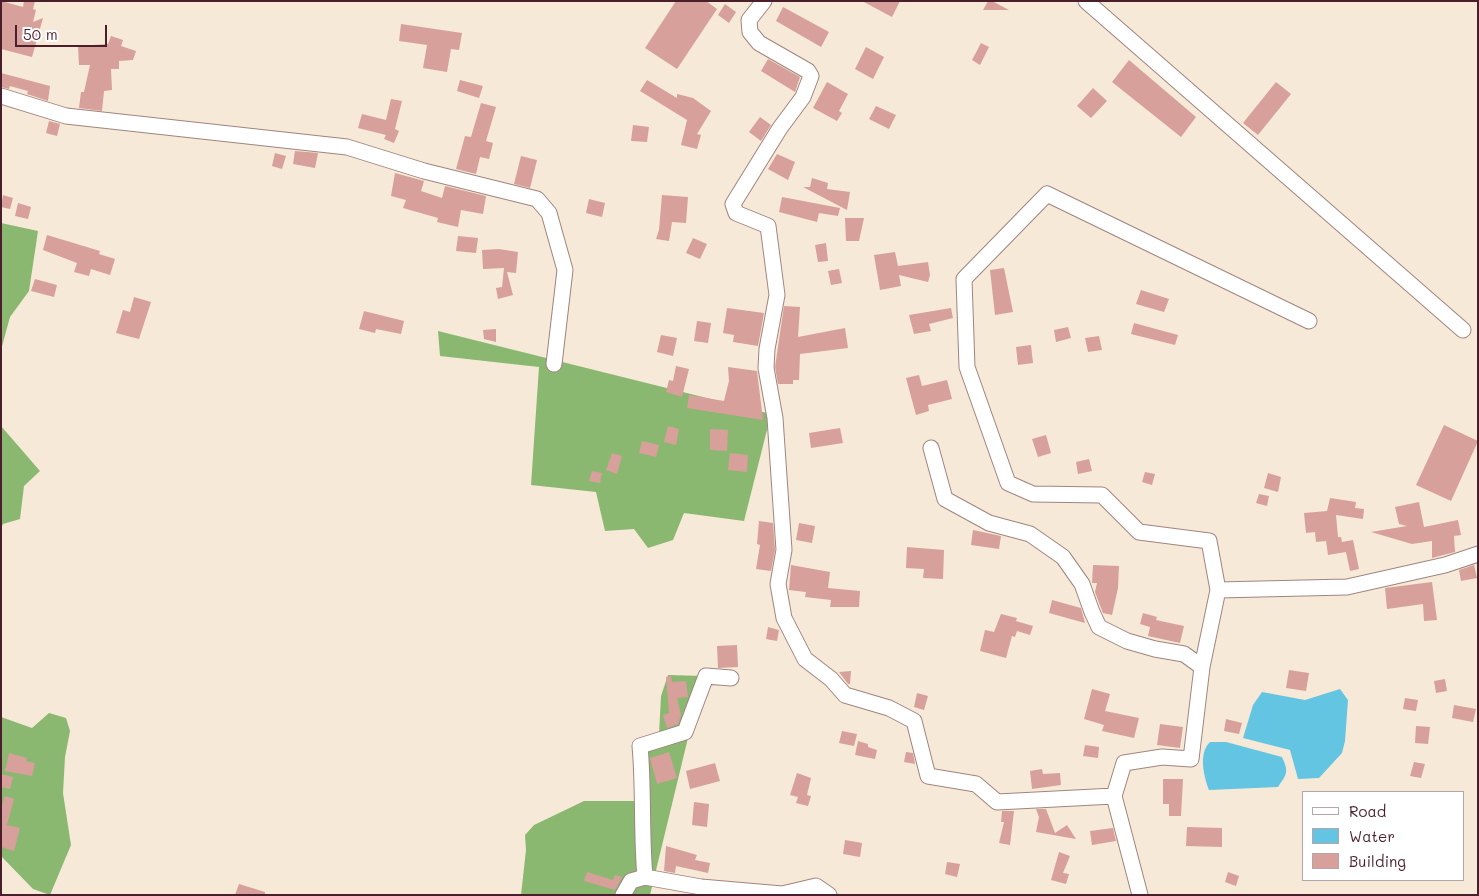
<!DOCTYPE html>
<style>
body{margin:0}
#map{position:relative;width:1479px;height:896px;overflow:hidden;background:#f7e9d7;font-family:Mali,sans-serif}
canvas{display:block}
.frame{position:absolute;inset:0;border:2px solid #4a1f2b;pointer-events:none}
.legend{position:absolute;left:1302px;top:791px;width:162px;height:90px;box-sizing:border-box;background:#fff;border:1px solid #b7a5aa;margin:0;padding:6px 9px;list-style:none;font-size:15px;color:#4a1f2b}
.legend li{display:flex;align-items:center;gap:10px;height:25px}
.legend b{width:25px;border:1px solid #b7a5aa}
.scale{position:absolute;left:15px;top:25px;width:92px;height:22px;box-sizing:border-box;border:2px solid #4a1f2b;border-top:0;padding-left:6px;font-size:15px;line-height:18px;white-space:nowrap;color:#4a1f2b;-webkit-text-stroke:4px #fff;paint-order:stroke}
</style>
<div id="map">
<canvas width="1479" height="896"></canvas>
<div class="frame"></div>
<ul class="legend">
<li><b style="height:6px;background:#fff"></b>Road</li>
<li><b style="height:14px;background:#63c5e1"></b>Water</li>
<li><b style="height:14px;background:#d7a09a"></b>Building</li>
</ul>
<div class="scale">50 m</div>
</div>
<script>
const c = document.querySelector('canvas').getContext('2d');
c.lineJoin = 'round';
function paint(path, color) {
  c.fillStyle = color;
  c.fill(path, 'evenodd');
}
function stroke(path, color, width, dash) {
  c.strokeStyle = color;
  c.lineWidth = width;
  c.lineCap = dash ? 'butt' : 'round';
  c.setLineDash(dash || []);
  c.stroke(path);
}
paint(new Path2D(`
 M1 223 38 231 29 291 10 317 1 350Z
 M438 331 771 414 744 521 684 513 673 540 648 548 634 529 605 531 596 492 531 485 539 367 440 356Z
 M1 426 40 471 24 486 20 519 3 524 1 528Z
 M668 675 703 676 650 895H521L526 850 525 835 534 825 584 801H635L633 742 659 734 661 696Z
 M49 713 66 718 70 731 65 757 63 793 71 845 50 895 33 889 1 856V717L32 728Z`), '#8ab871');
paint(new Path2D(`
 M1340 689 1348 700 1345 741 1342 753 1319 778 1298 779 1290 750 1243 738 1253 705 1262 692 1305 700Z
 M1210 742H1226L1282 757C1289 772 1287 774 1278 787L1209 790C1204 777 1198 753 1210 742Z`), '#63c5e1');
paint(new Path2D(`
 M1 1 23 7 24 1H35L33 9 36 10 33 22 43 18 32 57 1 49Z
 M676 1H706L717 9 677 69 645 48Z
 M862 1H900L892 17Z
 M988 1H992L1009 10H983Z
 M725 4 736 12 729 23 718 15Z
 M783 7 829 32 821 47 776 21Z
 M401 24 462 33 459 50 451 49 447 72 423 68 427 45 399 41Z
 M111 36 123 40 121 46 136 51 133 60 119 61V69H111L112 90 104 91 102 111 79 108 81 92H84L90 65H79L78 46 108 44Z
 M981 43 989 47 980 65 972 60Z
 M866 47 884 57 873 79 855 69Z
 M768 59 800 77 795 92 761 71Z
 M1129 60 1196 117 1181 137 1112 82Z
 M1 73 50 86 48 101 27 94 28 91 10 86 9 89 1 87Z
 M460 80 483 86 479 98 457 91Z
 M647 80 677 98V94L693 98 711 111 697 134 701 135 697 149 681 145 687 120 640 91Z
 M827 82 848 94 839 111 842 113 837 121 813 108Z
 M1276 82 1291 94 1258 135 1243 123Z
 M1093 88 1107 101 1091 118 1077 106Z
 M391 99 402 101 395 129 399 131 394 143 384 139 386 135 358 128 362 114 386 120Z
 M481 103 496 107 486 141 493 143 489 159 480 157 476 174 456 169 465 136 471 137Z
 M876 106 896 115 889 129 869 119Z
 M760 117 771 125 761 141 749 132Z
 M49 121 60 124 57 136 46 133Z
 M633 125 649 127 647 142 631 141Z
 M295 151 318 153 315 168 293 164Z
 M275 153 286 156 282 169 272 166Z
 M777 154 795 162 788 180 768 169Z
 M521 156 537 160 530 188 514 184Z
 M395 173 424 181 421 191 442 198 445 186 486 196 483 214 461 210 458 227 437 222 438 218 403 208 406 200 391 196Z
 M812 178 828 183 827 189 850 192 847 210 803 187H810Z
 M3 195 13 198 10 209 1 207Z
 M662 195 688 197 686 223 672 222 669 241 656 239 659 230Z
 M782 197 840 208 838 216 819 213 817 222 779 212Z
 M589 199 605 203 602 217 586 213Z
 M18 203 31 207 28 219 15 216Z
 M845 218H864L859 241H846Z
 M47 235 100 251 99 254 115 259 110 275 91 269 89 276 74 272 77 263 43 250Z
 M458 236 478 238 476 253 456 251Z
 M693 238 707 244 700 259 686 253Z
 M826 243 828 261 818 262 815 245Z
 M499 249 518 252 516 273 507 272 513 295 498 299 496 288 502 287 504 268 483 269 482 250Z
 M895 252 898 266 928 262 930 275 928 282 899 275 901 286 880 290 874 255Z
 M1004 268 1013 312 995 315 990 270Z
 M839 269 842 283 831 285 828 271Z
 M35 279 57 285 54 297 31 291Z
 M1141 290 1169 299 1164 312 1136 304Z
 M134 297 151 302 139 339 116 333 123 310 130 312Z
 M784 306 800 307 798 337 845 328 848 348 800 354 799 380H793V384H778L775 367Z
 M727 308 764 313 758 346 733 342 734 335 723 333Z
 M951 308 953 318 929 324 931 331 914 334 909 315Z
 M364 311 404 321 401 334 376 329 375 333 359 329Z
 M697 321 711 323 708 343 694 341Z
 M1134 323 1178 335 1175 345 1131 334Z
 M1068 327 1071 338 1056 342 1054 330Z
 M496 329V342L484 339 483 330Z
 M661 335 677 338 673 356 657 352Z
 M1099 336 1102 350 1088 352 1085 338Z
 M1031 345 1033 363 1018 365 1016 347Z
 M676 366 689 369 682 397 666 392 669 380 673 381Z
 M728 367 757 371 763 420 687 408 689 395 724 401 729 381Z
 M919 375 922 386 947 380 952 399 928 405 929 411 916 415 906 378Z
 M1444 425 1478 441 1451 501 1416 485Z
 M668 426 679 429 676 445 664 442Z
 M840 428 843 443 811 448 809 433Z
 M710 429 728 430 727 451 710 450Z
 M1046 435 1051 453 1038 457 1032 439Z
 M642 441 659 445 656 457 639 453Z
 M612 453 622 456 617 474 606 470Z
 M730 453 748 455 747 472 728 470Z
 M1089 459 1092 471 1078 474 1076 462Z
 M592 471 602 473 600 483 589 481Z
 M1145 472 1155 474 1152 485 1142 482Z
 M1268 473 1281 477 1278 492 1264 488Z
 M1259 494 1269 496 1267 506 1256 503Z
 M1330 498 1356 502 1355 508 1364 509 1363 519 1336 515 1338 537H1341L1342 542 1353 540 1359 569 1350 571 1346 552 1328 555 1326 541 1316 542 1315 532 1306 533 1304 513 1327 511Z
 M1419 502 1424 527 1458 520 1461 535 1454 536 1455 552 1432 558V541L1412 544 1371 532 1407 526 1399 524 1395 507Z
 M759 521 773 523 775 550 771 571 756 569 760 545 757 544Z
 M799 523 815 526 812 543 796 540Z
 M973 530 1001 536 999 549 971 545Z
 M907 547 944 550 943 579 923 578 924 569 906 568Z
 M791 565 830 572 828 588 860 591 859 607H830L831 600 805 597 806 592 789 590Z
 M1093 565 1119 566 1118 588 1112 615 1103 613 1101 608 1095 592 1097 583H1092Z
 M1474 565 1477 578 1461 581 1459 570Z
 M1432 582 1437 620 1424 621 1423 604 1387 609 1385 588Z
 M1052 600 1081 608 1085 623 1049 613Z
 M1143 613 1157 617 1156 620 1184 626 1180 643 1148 636 1150 627 1140 624Z
 M1001 614 1017 618 1016 621 1033 626 1030 635 1017 631 1015 637 1012 636 1006 658 980 651 985 630 994 632Z
 M768 627 779 630 777 641 766 639Z
 M737 645 738 667 718 668 717 646Z
 M1289 670 1309 673 1306 691 1286 688Z
 M851 671 850 684H848L839 672Z
 M671 676 672 682 686 681 688 697 677 698 681 715 678 724 667 728 663 715 669 713 666 677Z
 M1445 679 1447 691 1436 693 1434 681Z
 M1092 689 1110 694 1105 711 1139 718 1134 738 1102 731 1104 725 1084 719Z
 M917 693 928 696 924 710 914 707Z
 M1405 698 1418 700 1416 711 1403 709Z
 M1454 705 1476 709 1473 722 1452 718Z
 M1226 719 1242 723 1239 734 1224 731Z
 M1160 724 1183 727 1180 748 1157 745Z
 M1416 726 1430 727 1428 744 1415 743Z
 M842 731 857 734 854 746 839 743Z
 M858 741 868 744V747L877 750 875 759 855 755Z
 M1085 745 1099 747 1098 758 1083 756Z
 M669 752 677 778 657 784 650 758Z
 M906 752 913 753 915 764 904 762Z
 M9 753 27 758 26 761 35 763 32 776 5 771Z
 M1414 762 1425 764 1421 778 1410 776Z
 M715 763 720 781 690 789 686 771Z
 M1042 769 1043 774 1060 773 1061 785 1032 789 1030 771Z
 M797 773 811 778 807 795 811 796 808 806 796 803 798 797 790 795Z
 M1 774 13 777 10 789 1 787Z
 M1163 779H1183L1181 816H1169V804H1163Z
 M5 796 14 799 7 825 20 828 14 851 1 847V809Z
 M694 802 709 804 707 827 692 825Z
 M1036 809H1046L1055 833 1067 825 1076 839 1036 832 1039 817Z
 M1002 811H1014L1010 845 999 843 1004 822H1001Z
 M1187 827 1222 828V847L1186 846Z
 M1113 828 1116 841 1092 845 1090 831Z
 M845 840 862 843 860 857 843 854Z
 M666 846 697 855 695 860 710 863 708 873 676 866 675 873 664 871Z
 M1059 852 1070 856 1063 873 1069 874 1066 884 1051 880Z
 M947 862 960 864 957 877 945 874Z
 M587 872 613 880 615 875 622 877 615 890 584 881Z
 M1228 872 1239 876 1236 886 1225 882Z
 M239 884 265 892V895H235Z`), '#d7a09a');
const street = new Path2D(`
 M764 1 749 20 750 32 759 43 808 71 811 76 803 97 780 128 733 204 736 213 768 226 777 295 767 349 766 368 775 418 784 550 778 584 784 618 805 659 831 679 845 695 889 708 914 721 928 776 976 784 997 802 1114 796 1140 895
 M1086 1 1463 330
 M1 96 66 116 347 147 424 171 537 199 549 213 565 270 554 364
 M1309 321 1047 194 964 279 967 367 1008 483 1033 494 1102 495 1139 532 1209 541 1218 590 1347 587 1445 565 1478 554
 M931 448 945 499 989 523 1030 534 1063 557 1082 584 1092 612 1099 627 1127 641 1155 649 1184 654 1202 667
 M1114 796 1124 763 1162 757 1191 759 1202 667 1218 590
 M645 877 701 887 782 894 816 886 829 895
 M623 895 631 881 645 877C641 833 644 789 640 746L685 732 706 676 731 678`);
stroke(street, '#a08481', 17);
stroke(street, '#fff', 15);
</script>
